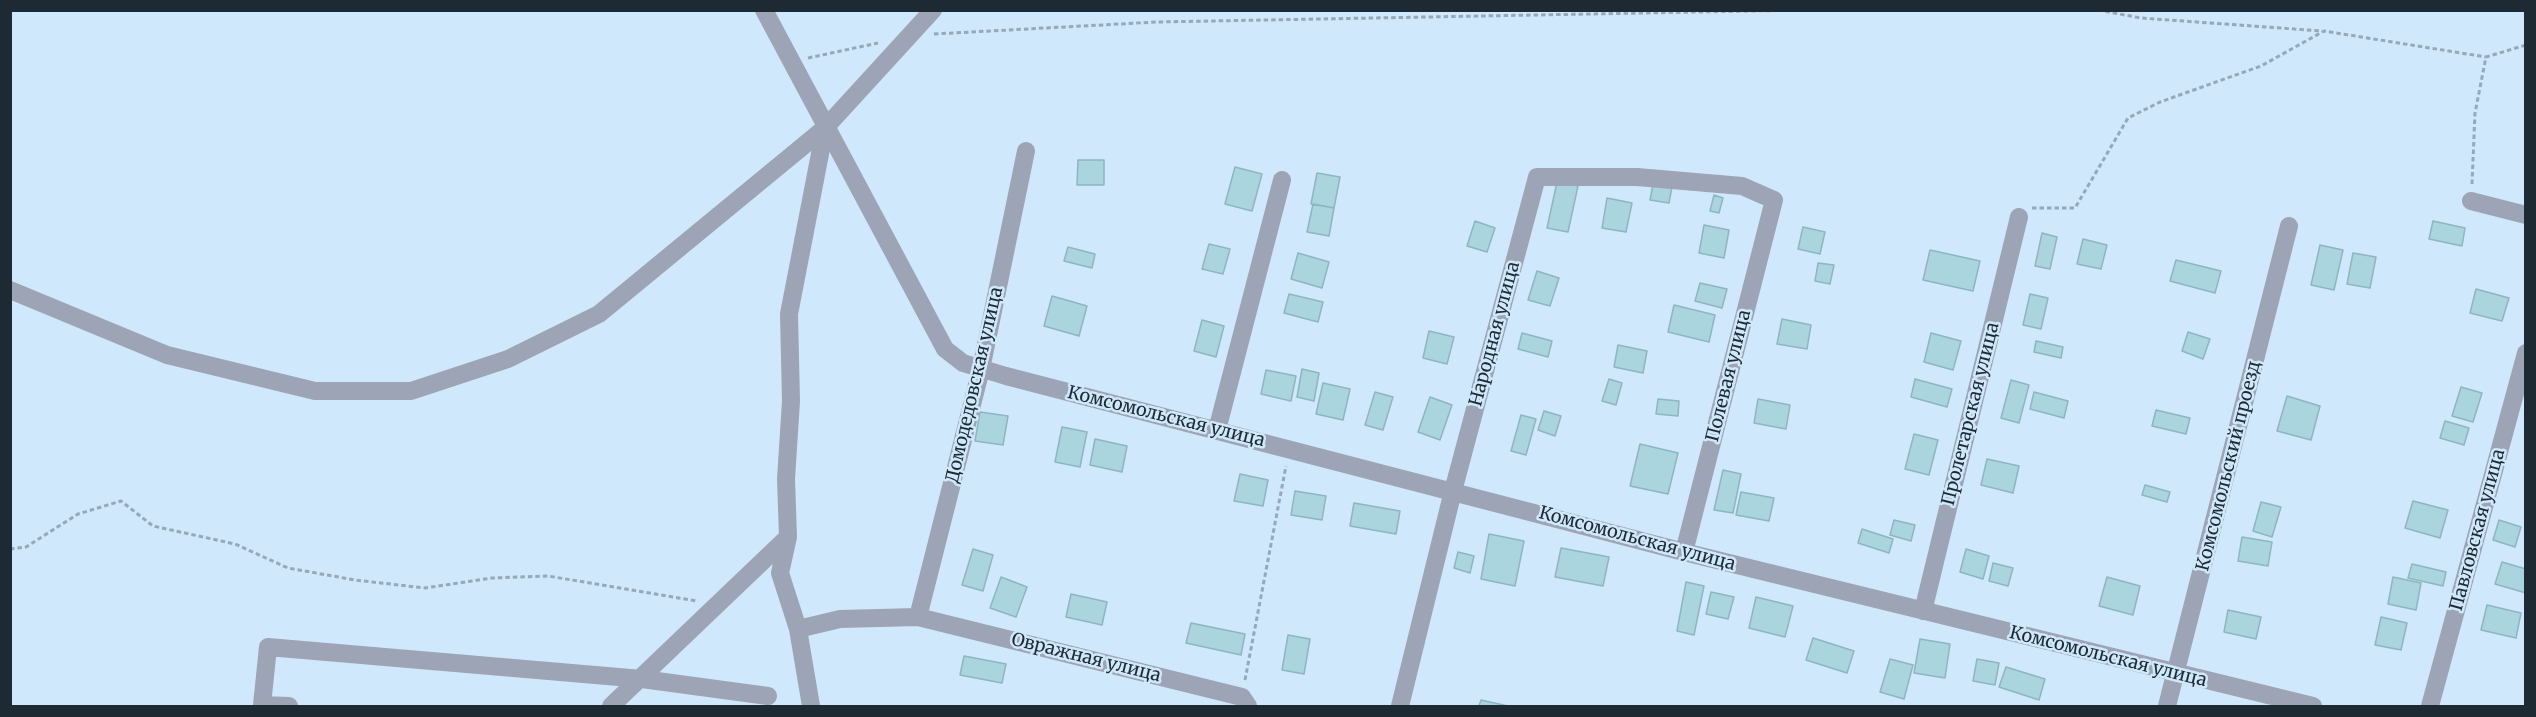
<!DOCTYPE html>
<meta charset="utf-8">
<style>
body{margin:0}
#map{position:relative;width:2536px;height:717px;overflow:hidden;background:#cfe8fb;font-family:Merriweather,serif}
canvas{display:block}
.frame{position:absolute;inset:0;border:12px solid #1e2a33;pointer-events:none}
</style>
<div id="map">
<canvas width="2536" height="717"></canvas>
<div class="frame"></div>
</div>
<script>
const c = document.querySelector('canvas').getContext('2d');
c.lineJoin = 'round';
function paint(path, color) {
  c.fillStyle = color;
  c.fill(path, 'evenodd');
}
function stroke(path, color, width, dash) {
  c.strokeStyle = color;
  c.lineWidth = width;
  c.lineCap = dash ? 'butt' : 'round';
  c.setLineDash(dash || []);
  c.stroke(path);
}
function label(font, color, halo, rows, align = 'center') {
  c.font = font + ' Merriweather,serif';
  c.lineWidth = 5;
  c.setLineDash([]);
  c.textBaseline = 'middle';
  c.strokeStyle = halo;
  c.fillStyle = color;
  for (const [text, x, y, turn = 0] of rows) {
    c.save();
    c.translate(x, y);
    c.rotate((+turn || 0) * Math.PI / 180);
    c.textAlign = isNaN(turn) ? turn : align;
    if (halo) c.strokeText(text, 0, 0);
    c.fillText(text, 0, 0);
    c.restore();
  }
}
const building = new Path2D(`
 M1078 160H1104V185H1077Z
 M1235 167 1262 174 1252 211 1225 204Z
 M1317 173 1340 177 1334 208 1311 204Z
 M1557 182 1578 186 1568 232 1547 228Z
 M1653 184 1672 187 1669 203 1650 200Z
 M1714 195 1723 198 1719 213 1710 211Z
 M1607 198 1632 203 1626 232 1602 228Z
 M1313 204 1334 208 1329 236 1307 232Z
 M1475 221 1495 228 1487 252 1467 246Z
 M2433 221 2465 228 2462 246 2429 239Z
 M1704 225 1729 230 1724 258 1699 253Z
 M1803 227 1825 232 1820 254 1798 249Z
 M2042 233 2057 237 2050 269 2035 266Z
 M2083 239 2107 245 2101 269 2077 264Z
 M1209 244 1230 249 1223 274 1202 269Z
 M2320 245 2343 250 2334 290 2311 285Z
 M1068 247 1095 254 1092 268 1064 261Z
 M1930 250 1980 261 1973 291 1923 280Z
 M1298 253 1329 262 1322 288 1291 279Z
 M2353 253 2376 257 2370 288 2347 284Z
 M2176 260 2221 271 2215 293 2170 281Z
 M1818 263 1834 265 1830 284 1815 281Z
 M1537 271 1559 278 1550 306 1528 300Z
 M1700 283 1727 289 1722 308 1695 301Z
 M2476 289 2509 298 2502 321 2470 313Z
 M1289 294 1323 302 1318 322 1284 313Z
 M2030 294 2048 298 2041 329 2023 325Z
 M1052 296 1087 306 1079 336 1044 326Z
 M1674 305 1715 315 1709 342 1668 332Z
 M1782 319 1811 325 1807 349 1777 344Z
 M1202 320 1224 326 1216 357 1194 351Z
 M1429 331 1454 337 1447 364 1423 358Z
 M2188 332 2210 339 2203 359 2182 351Z
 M1522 333 1552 341 1548 357 1518 349Z
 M1931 333 1961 341 1953 370 1924 362Z
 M2036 341 2063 347 2061 358 2034 352Z
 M1618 345 1647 351 1643 373 1614 367Z
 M1302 369 1319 373 1314 401 1297 397Z
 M1266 370 1296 376 1291 401 1261 394Z
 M1609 379 1622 383 1616 405 1602 401Z
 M1915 379 1952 389 1947 407 1911 397Z
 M2011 380 2029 385 2019 423 2001 418Z
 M1323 383 1350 389 1343 420 1316 414Z
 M2461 387 2482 393 2473 422 2452 416Z
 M1375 392 1393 397 1383 430 1365 425Z
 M2034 392 2068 401 2064 418 2030 409Z
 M2287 396 2320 406 2311 440 2277 431Z
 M1430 397 1452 405 1440 440 1418 432Z
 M1658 399 1679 401 1678 416 1656 414Z
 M1758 399 1790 405 1786 429 1754 423Z
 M2156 410 2190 418 2186 434 2152 426Z
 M1544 411 1561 416 1555 436 1538 430Z
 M980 412 1008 416 1003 445 975 441Z
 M1521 415 1536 419 1526 455 1511 451Z
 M2445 421 2469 428 2464 445 2440 438Z
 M1062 427 1087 432 1080 467 1055 462Z
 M1914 434 1938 440 1929 475 1905 469Z
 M1095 439 1127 446 1122 472 1090 465Z
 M1640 444 1678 453 1668 494 1630 486Z
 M1987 459 2019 466 2013 493 1981 485Z
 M1723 470 1741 474 1733 513 1714 510Z
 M1240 474 1268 480 1263 506 1234 501Z
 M2145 485 2170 492 2167 502 2142 495Z
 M1295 491 1326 496 1322 520 1291 515Z
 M1741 492 1774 498 1769 521 1736 515Z
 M2413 501 2448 510 2440 538 2405 528Z
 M2261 502 2281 507 2272 537 2253 531Z
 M1354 503 1400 511 1396 534 1350 526Z
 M1894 520 1915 525 1911 541 1890 535Z
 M2499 520 2521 527 2515 547 2493 540Z
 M1862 529 1893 539 1889 553 1858 543Z
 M1489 534 1524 541 1515 586 1481 579Z
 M2242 537 2272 542 2268 566 2238 561Z
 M1561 548 1609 557 1603 586 1555 577Z
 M973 549 993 555 983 591 962 585Z
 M1966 549 1989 556 1983 579 1960 572Z
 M1458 552 1474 556 1470 573 1454 568Z
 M2502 562 2526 569V593L2495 584Z
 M1993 563 2013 568 2008 586 1989 581Z
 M2412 564 2446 572 2443 586 2408 578Z
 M1001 577 1027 587 1016 617 990 608Z
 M2107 577 2140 586 2133 615 2099 606Z
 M2393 577 2421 583 2416 610 2388 604Z
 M1686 582 1704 586 1694 635 1677 631Z
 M1711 592 1734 597 1728 619 1706 614Z
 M1071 594 1107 602 1102 625 1066 617Z
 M1756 597 1793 606 1785 637 1749 628Z
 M2487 605 2521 613 2516 638 2481 630Z
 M2228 610 2261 617 2256 639 2224 632Z
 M2381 617 2407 623 2401 650 2375 645Z
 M1191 623 1245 634 1241 655 1186 643Z
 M1288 635 1310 639 1304 674 1282 670Z
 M1813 638 1854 651 1847 673 1806 660Z
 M1920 639 1950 644 1945 678 1914 673Z
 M964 656 1006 664 1002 683 960 675Z
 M1890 659 1913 665 1904 699 1880 692Z
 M1977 659 1999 663 1995 685 1973 681Z
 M2006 667 2045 679 2039 700 1999 687Z
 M1481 700 1508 706H1479Z`);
paint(building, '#aad4de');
stroke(building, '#8db6c0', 1.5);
stroke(new Path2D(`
 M2098 10 2141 18 2322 31
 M934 34 1157 22 1805 10
 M808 58 878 43
 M2472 184 2475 113 2486 57 2526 45
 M2032 208H2075L2128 118 2160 102 2261 66 2324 31 2486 57
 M10 549 26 547 78 514 121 501 153 526 235 544 288 568 355 580 425 588 492 578 548 576 697 601
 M1245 680 1286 466`), '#95a9b9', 3, [4.5, 3]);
stroke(new Path2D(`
 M764 10 945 349 963 363 1006 376 1684 552 2313 706
 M825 128 789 314 791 401 786 479 788 537 780 573 798 629 840 619 918 617 1242 697 1248 706
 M2471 201 2526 215
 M10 290 167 355 315 391H411L508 359 599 314 825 128 933 10
 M1217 430 1282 180
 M1923 611 2019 217
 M918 617 981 369 1026 151
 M798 629 811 706
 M289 706 262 705 268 647 642 679 768 696
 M611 706 788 537
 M1400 706 1453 491 1537 177H1637L1742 186 1774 200 1684 552
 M2167 706 2289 226
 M2430 706 2526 353`), '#9da4b5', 18);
label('18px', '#1e2a33', '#cfe8fb', [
 ["Народная улица",1495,334,-75],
 ["Полевая улица",1729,376,-76],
 ["Домодедовская улица",975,385,-77],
 ["Пролетарская улица",1971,414,-76],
 ["Комсомольская улица",1166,417,14],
 ["Комсомольский проезд",2229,466,-76],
 ["Павловская улица",2478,530,-75],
 ["Комсомольская улица",1637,539,15],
 ["Комсомольская улица",2108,657,14],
 ["Овражная улица",1086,658,14]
]);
</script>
